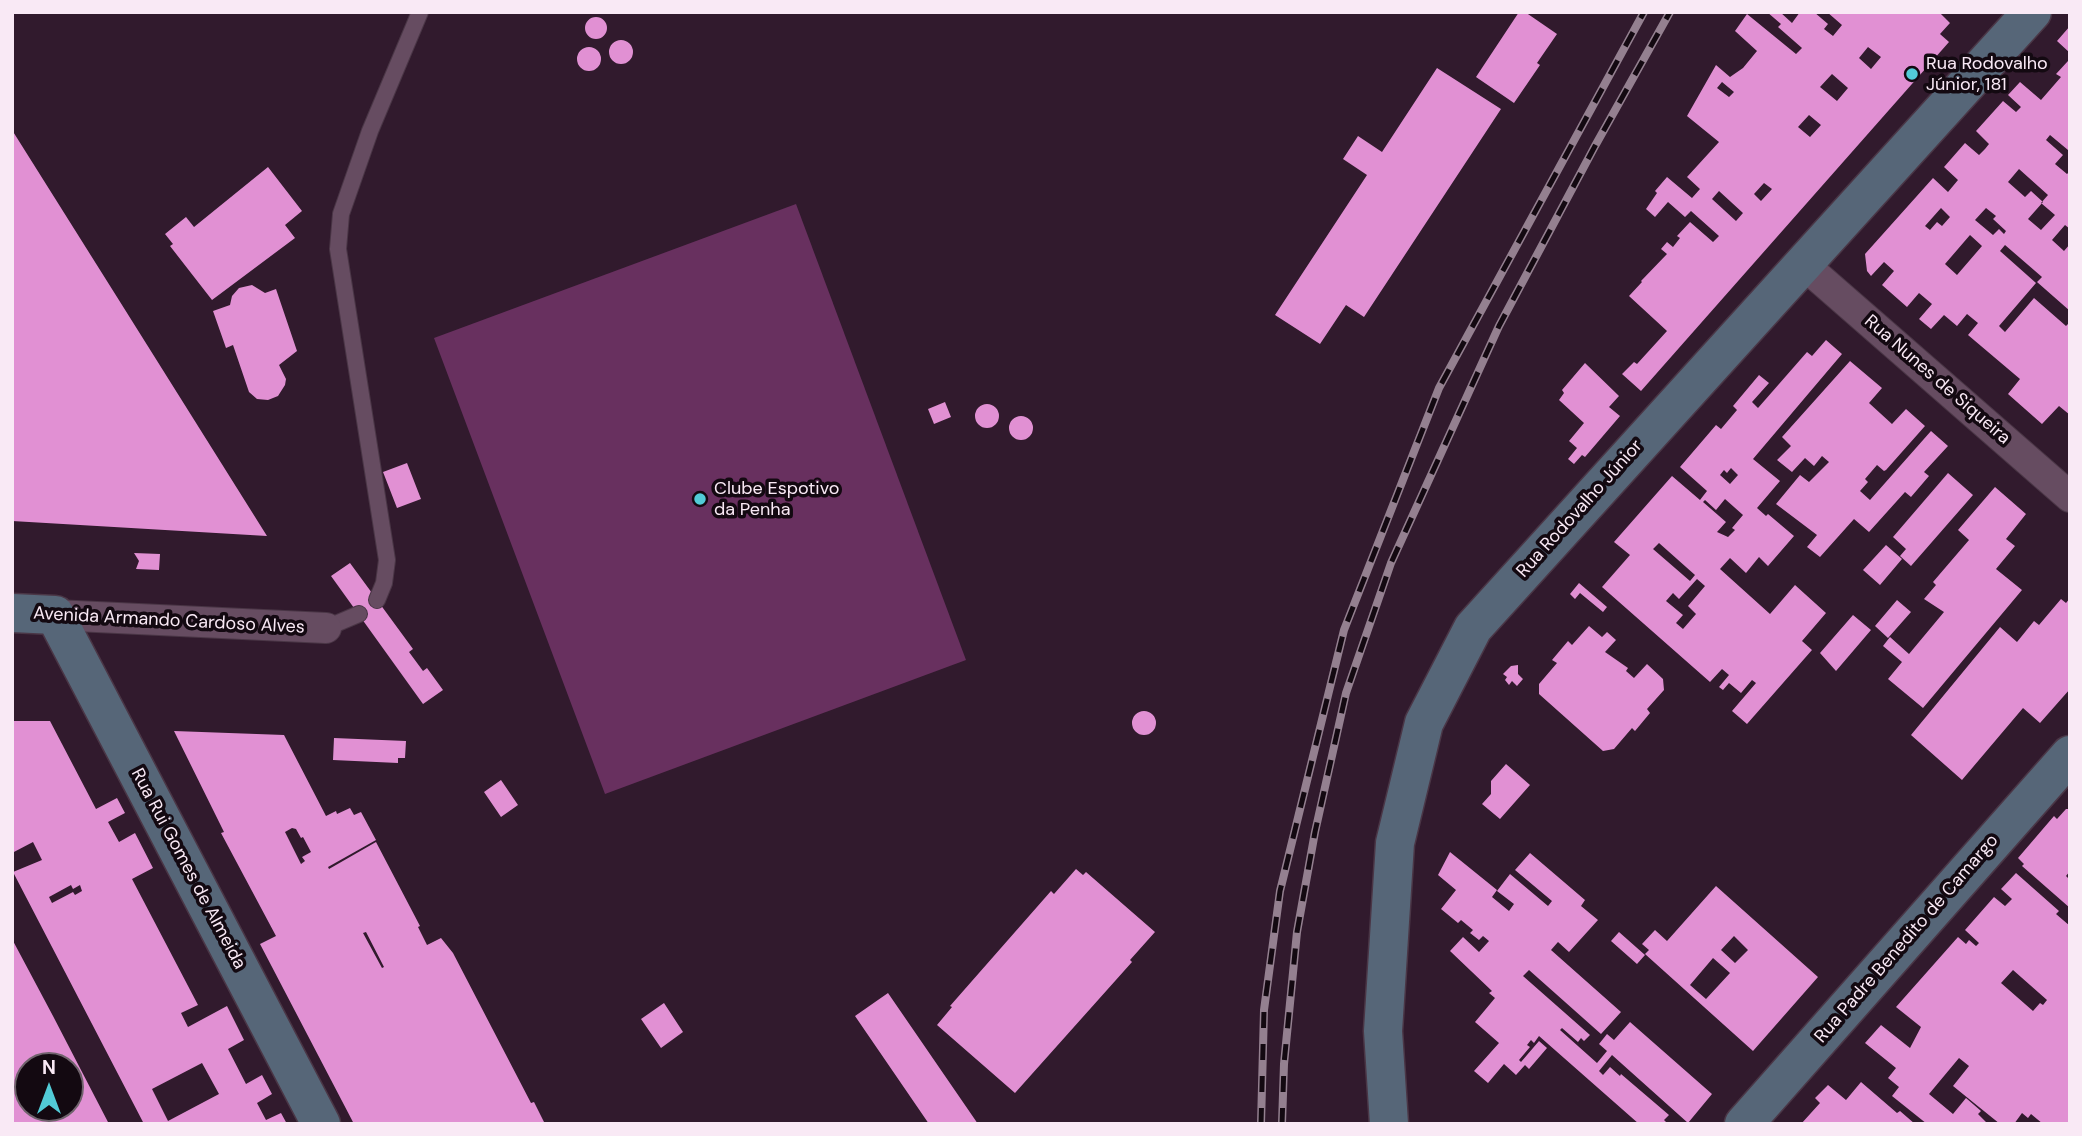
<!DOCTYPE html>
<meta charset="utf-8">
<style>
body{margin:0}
#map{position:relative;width:2082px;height:1136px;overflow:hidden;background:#311a2d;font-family:"DM Sans",sans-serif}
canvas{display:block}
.frame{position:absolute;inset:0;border:14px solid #f9e9f5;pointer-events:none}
.north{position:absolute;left:14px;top:1052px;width:70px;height:70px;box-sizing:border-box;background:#130911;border:2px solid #6f636c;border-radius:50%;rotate:0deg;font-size:19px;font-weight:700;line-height:28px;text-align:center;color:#f9e9f5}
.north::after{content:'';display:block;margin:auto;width:24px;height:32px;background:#52cbd7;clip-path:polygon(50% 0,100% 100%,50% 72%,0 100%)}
</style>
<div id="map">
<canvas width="2082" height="1136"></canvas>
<div class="frame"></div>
<div class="north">N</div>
</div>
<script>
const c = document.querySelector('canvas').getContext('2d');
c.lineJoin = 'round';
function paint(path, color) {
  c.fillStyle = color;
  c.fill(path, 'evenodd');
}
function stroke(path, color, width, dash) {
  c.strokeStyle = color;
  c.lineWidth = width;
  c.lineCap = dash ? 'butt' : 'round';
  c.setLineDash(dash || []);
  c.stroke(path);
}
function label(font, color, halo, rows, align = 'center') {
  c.font = font + ' "DM Sans",sans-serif';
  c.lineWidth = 7;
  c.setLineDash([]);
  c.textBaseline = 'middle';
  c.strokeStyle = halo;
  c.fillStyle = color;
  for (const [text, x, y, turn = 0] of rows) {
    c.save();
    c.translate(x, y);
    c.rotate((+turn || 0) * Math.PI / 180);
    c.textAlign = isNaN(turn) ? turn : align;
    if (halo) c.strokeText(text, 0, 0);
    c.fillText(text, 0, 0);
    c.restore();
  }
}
paint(new Path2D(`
 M796 204 966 660 605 794 434 338Z`), '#68305f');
paint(new Path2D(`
 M1519 12H1525L1557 34 1537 63 1540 65 1514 103 1476 77Z
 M1767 12H1780L1792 23 1800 12H1814L1828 24 1824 29 1833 36 1842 25 1827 12H1939L1950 23 1940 34 1949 42 1641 391 1622 374 1634 362 1637 364 1667 331 1629 296 1642 282 1641 281 1667 254 1661 249 1667 242 1673 247 1680 238 1677 236 1690 222 1713 242 1719 236 1691 211 1685 217 1668 202 1655 217 1646 209 1657 193 1655 191 1667 177 1692 198 1700 189 1687 177 1719 142 1687 116 1716 65 1730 77 1743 68 1757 51 1735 31 1747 14 1796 54 1802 48 1778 27 1781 24ZM1868 47 1881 57 1871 69 1859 58ZM1832 74 1848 88 1837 101 1820 87ZM1722 82 1734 92 1729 97 1717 88ZM1809 115 1821 125 1810 137 1798 127ZM1764 183 1772 189 1761 201 1754 194ZM1719 191 1743 213 1736 221 1712 199Z
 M585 28a11 11 0 1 1 22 0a11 11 0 1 1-22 0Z
 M2070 26V53L2057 41Z
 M609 52a12 12 0 1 1 24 0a12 12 0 1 1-24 0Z
 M577 59a12 12 0 1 1 24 0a12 12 0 1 1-24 0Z
 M2068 61 2070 64V148L2068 150 2050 135 2046 140 2063 155 2055 164 2067 174 2070 171V229L2065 225 2052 240 2064 251 2070 244V311L2037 282 2042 277 2005 245 2000 251 2036 283 1999 326 2005 332 2034 298 2066 326 2070 322V415L2059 406 2042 424 2008 394 2020 379 1968 335 1978 323 1967 314 1957 326 1944 315 1931 329 1919 319 1932 304 1919 293 1907 307 1882 285 1894 271 1884 262 1871 276 1867 271 1865 254 1933 178 1948 192 1958 180 1944 167 1965 143 1979 155 1985 149 1989 144 1976 131 2003 101 2016 112 2021 107 2008 95 2020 82 2041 100 2061 77 2056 74ZM2019 169 2048 195 2041 203 2055 215 2041 230 2028 219 2043 202 2031 191 2025 197 2008 182ZM1941 208 1950 217 1942 226 1937 222 1930 230 1925 226ZM1986 208 1996 216 1993 219 2006 231 2004 234 1999 229 1993 235 1975 220ZM1970 235 1982 246 1957 275 1945 264Z
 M1437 68 1501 109 1364 317 1346 305 1320 344 1275 315 1367 175 1343 159 1358 136 1382 152Z
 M12 130 117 297 267 536 12 521Z
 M268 167 302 211 285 225 295 238 212 300 170 246 173 244 165 234 186 217 194 227Z
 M252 285 265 293 276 289 297 351 279 365 286 379 285 385 278 396 268 400 257 399 249 392 233 345 226 348 213 311 230 305 232 296 239 288Z
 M1826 340 1842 354 1753 459 1780 481 1757 508 1766 516 1768 514 1794 536 1768 566 1759 557 1746 573 1730 558 1720 569 1770 614 1795 585 1826 613 1802 641 1812 650 1747 724 1732 711 1756 683 1752 680 1741 693 1729 683 1723 690 1719 687 1729 675 1722 669 1710 682 1602 587 1630 555 1614 542 1672 476 1700 500 1707 491 1680 467 1716 425 1721 429 1737 410 1733 406 1759 375 1769 383 1752 402 1758 408 1807 352 1812 356ZM1731 468 1738 475 1730 484 1720 475 1724 470 1727 473ZM1725 499 1743 515 1732 528 1735 530 1728 537 1717 532 1726 522 1703 502 1705 500 1716 510ZM1659 543 1695 575 1690 581 1653 549ZM1697 579 1705 586 1688 606 1696 614 1683 629 1676 623 1683 615 1666 601 1673 593 1679 599Z
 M1850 361 1882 388 1869 403 1892 424 1906 409 1925 426 1886 470 1884 471 1877 465 1865 479 1868 482 1860 491 1870 500 1931 431 1948 446 1924 472 1929 476 1911 497 1905 492 1869 532 1854 519 1820 557 1807 547 1817 535 1776 504 1800 475 1809 482 1829 462 1822 456 1814 466 1805 458 1792 472 1777 460 1791 446 1782 437Z
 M1585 363 1619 396 1609 407 1620 416 1585 457 1582 455 1574 464 1568 459 1577 448 1569 441 1584 423 1559 400 1564 393 1562 390Z
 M945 402 951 417 934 424 928 409Z
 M975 416a12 12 0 1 1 24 0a12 12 0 1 1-24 0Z
 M1009 428a12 12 0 1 1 24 0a12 12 0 1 1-24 0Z
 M407 463 421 499 397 508 383 472Z
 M1948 473 1973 495 1911 566 1900 556 1906 549 1893 537Z
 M1995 487 2026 514 2006 539 2015 546 1996 569 2022 590 1923 708 1888 679 1902 662 1883 646 1890 637 1909 654 1944 612 1924 599 1936 585 1933 582 1969 540 1958 530Z
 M1886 545 1902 559 1880 585 1863 570Z
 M134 553 160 554 159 570 136 569 139 561Z
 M350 563 413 649 409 652 423 671 427 668 443 690 423 704 331 576Z
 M1579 583 1607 607 1603 612 1580 593 1575 599 1570 594Z
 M2070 598V689L2040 723 2023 708 1962 780 1911 735 2000 627 2017 642 2034 621 2039 625 2061 599 2066 603Z
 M1897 600 1911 612 1888 638 1875 626Z
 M1853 615 1871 630 1836 671 1820 653Z
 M1589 626 1602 637 1607 632 1616 640 1605 652 1628 668 1626 671 1634 678 1647 664 1663 679 1664 690 1647 709 1650 713 1635 731 1632 728 1614 749 1603 751 1539 694V684L1557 663 1552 660 1568 641 1572 645Z
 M1518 665V674L1523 679 1517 686 1512 681 1509 685 1505 680 1507 677 1503 674 1511 666Z
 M1132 723a12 12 0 1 1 24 0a12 12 0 1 1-24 0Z
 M12 721H50L96 809 117 798 125 813 108 822 119 842 135 833 153 868 132 879 198 1005 181 1013 188 1027 227 1006 244 1040 228 1049 246 1084 262 1075 272 1094 257 1103 266 1120 281 1113 287 1124H144L13 872 42 860 33 842 12 853ZM71 885 73 889 80 885 82 891 75 895 73 892 52 903 49 897ZM202 1063 219 1094 168 1121 152 1089Z
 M174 731 284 735 326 816 336 811 337 814 350 808 354 815 361 812 376 840 328 867 329 869 376 842 420 926 418 927 427 945 441 938 453 953 531 1103 534 1102 545 1124H354L260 944 276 936 221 833 224 832ZM292 828 296 829 301 838 303 837 311 852 302 857 305 861 301 864 285 832ZM366 932 384 967 382 968 363 933Z
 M334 738 406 741 405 758H398V763L333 760Z
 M1506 764 1530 785 1500 819 1482 804 1491 794V781Z
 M501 780 518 805 501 817 484 792Z
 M2066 809H2070V871L2066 876 2070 880V908L2022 866 2024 864 2018 858 2054 816 2057 819Z
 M1450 852 1497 890 1492 897 1509 911 1514 904 1497 891 1510 874 1548 906 1552 901 1515 870 1530 853 1585 900 1581 906 1598 920 1569 952 1558 942 1551 950 1621 1012 1601 1034 1529 970 1523 976 1590 1035 1584 1041 1581 1038 1578 1042 1562 1028 1560 1030 1597 1063 1607 1051 1599 1044 1607 1034 1614 1040 1630 1022 1712 1094 1688 1123 1612 1055 1599 1071 1603 1075 1610 1067 1620 1076 1621 1074 1669 1115 1664 1120 1668 1124H1639L1539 1036 1534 1043 1531 1040 1527 1045 1530 1047 1519 1060 1521 1062 1539 1041 1547 1048 1529 1069 1525 1065 1516 1075 1504 1064 1488 1083 1474 1071 1499 1043 1475 1022 1495 998 1489 993 1492 991 1450 951 1463 937 1479 952 1489 941 1483 936 1479 940 1470 933 1473 930 1461 920 1458 923 1441 909 1456 890 1438 875Z
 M1076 869 1083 875 1086 872 1155 932 1130 960 1132 962 1015 1093 937 1025 952 1007 950 1006 1051 891 1054 894Z
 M2016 873 2059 911 2056 914 2070 926V1124H2043L2031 1114 2028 1118 2022 1113 2014 1124H2000L1953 1086 1969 1066 1959 1058 1929 1094 1953 1114 1966 1098 1981 1111 1978 1114 1988 1124H1927L1892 1096 1899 1087 1888 1078 1896 1068 1865 1043 1881 1025 1910 1048 1921 1027 1896 1007 1958 937 1966 944 1969 940 1976 946 1979 943 1965 930 1994 897 2005 906 2012 899 2001 889ZM2013 970 2047 1000 2043 1005 2040 1003 2033 1011 2001 983Z
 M1716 886 1818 977 1753 1051 1645 954 1649 950 1642 944 1655 930 1667 941ZM1734 936 1748 950 1735 963 1721 950ZM1713 958 1730 973 1706 999 1690 985Z
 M1619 932 1645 955 1637 964 1611 941Z
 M12 939 53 1016 109 1124H12ZM28 1066H70V1108H28Z
 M888 993 978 1124H929L855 1016Z
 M664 1003 683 1032 661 1048 641 1019Z
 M1861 1082 1897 1113 1900 1111 1915 1124H1801L1820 1103 1815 1098 1828 1085 1846 1100Z`), '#e190d3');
const lane = new Path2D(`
 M377 600 384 583 387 560 338 249 341 214 370 131 420 12
 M326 628 359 614`);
const street = new Path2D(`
 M1803 264 2070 497
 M55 615 326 628`);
const secondary = new Path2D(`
 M12 613 55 615 321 1124
 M1389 1124 1383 1031 1395 843 1424 723 1473 628 2032 12
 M1744 1124 2070 755`);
stroke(lane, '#4a3646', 18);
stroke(street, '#4a3646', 32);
stroke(secondary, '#4a3646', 41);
stroke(lane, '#664c61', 16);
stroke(street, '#664c61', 30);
stroke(secondary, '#566678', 38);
const rail = new Path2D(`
 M1261 1124 1264 1010 1280 891 1344 630 1439 388 1644 12
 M1282 1124 1284 1064 1297 932 1315 832 1346 693 1391 563 1499 326 1595 146 1670 12`);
stroke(rail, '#948090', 8);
stroke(rail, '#130911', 5, [16]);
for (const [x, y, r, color] of [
 [1912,74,7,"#52cbd7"],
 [700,499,7,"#52cbd7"]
]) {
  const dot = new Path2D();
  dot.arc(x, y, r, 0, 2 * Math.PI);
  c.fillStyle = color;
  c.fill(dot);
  stroke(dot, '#130911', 2.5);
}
label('18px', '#f9e9f5', '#130911', [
 ["Rua Rodovalho",1926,64],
 ["Júnior, 181",1926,85],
 ["Clube Espotivo",714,489],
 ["da Penha",714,510]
], 'left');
label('18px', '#f9e9f5', '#130911', [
 ["Rua Nunes de Siqueira",1937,380,41],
 ["Rua Rodovalho Júnior",1580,509,-48],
 ["Avenida Armando Cardoso Alves",169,621,3],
 ["Rua Rui Gomes de Almeida",188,869,62],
 ["Rua Padre Benedito de Camargo",1907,939,-49]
]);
</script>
